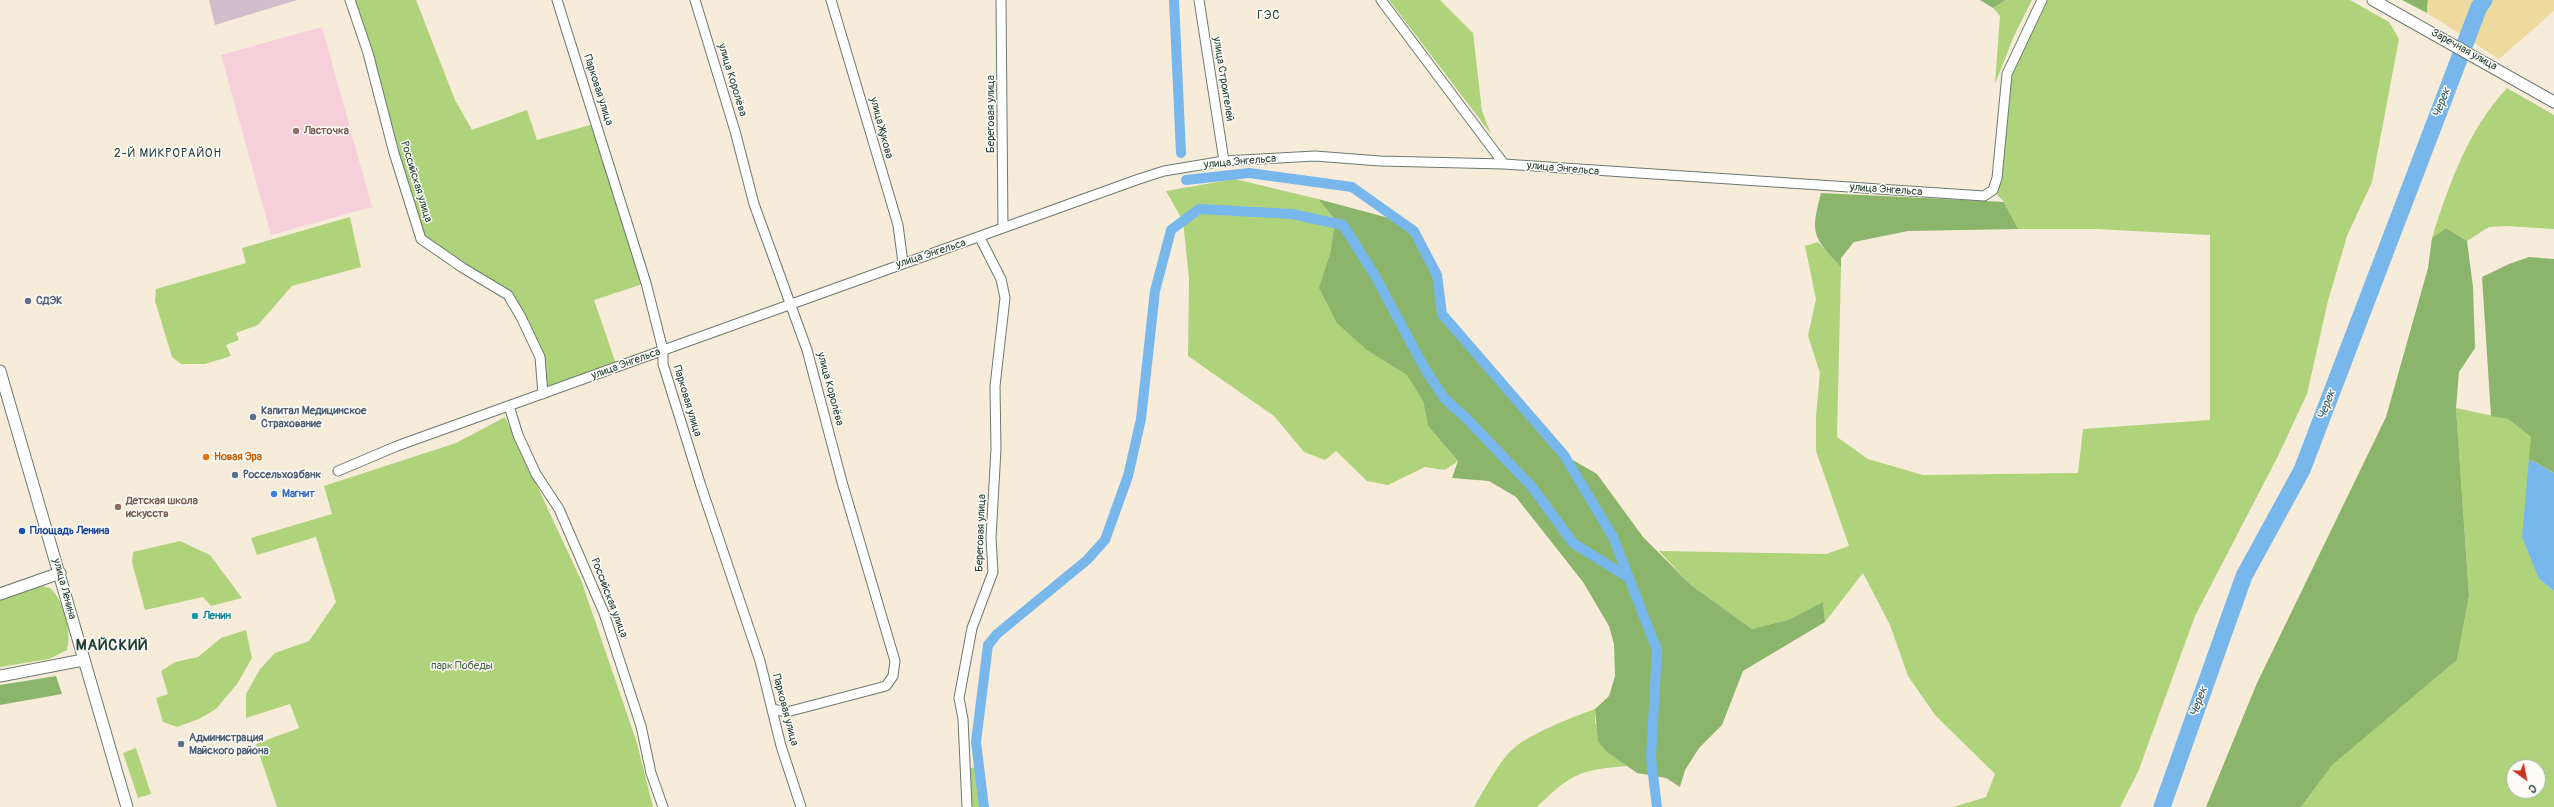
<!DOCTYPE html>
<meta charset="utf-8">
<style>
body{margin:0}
#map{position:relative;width:2554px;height:807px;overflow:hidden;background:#f7ecda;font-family:Pangolin,sans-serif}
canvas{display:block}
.north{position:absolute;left:2506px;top:759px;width:40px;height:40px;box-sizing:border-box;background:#fdfcf7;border:1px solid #a4b0a9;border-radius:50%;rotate:147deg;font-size:11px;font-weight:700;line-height:16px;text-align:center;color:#1f3d34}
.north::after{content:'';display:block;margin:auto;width:14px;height:18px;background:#c8321e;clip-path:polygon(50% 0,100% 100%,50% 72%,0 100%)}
</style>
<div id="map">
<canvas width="2554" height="807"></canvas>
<div class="north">С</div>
</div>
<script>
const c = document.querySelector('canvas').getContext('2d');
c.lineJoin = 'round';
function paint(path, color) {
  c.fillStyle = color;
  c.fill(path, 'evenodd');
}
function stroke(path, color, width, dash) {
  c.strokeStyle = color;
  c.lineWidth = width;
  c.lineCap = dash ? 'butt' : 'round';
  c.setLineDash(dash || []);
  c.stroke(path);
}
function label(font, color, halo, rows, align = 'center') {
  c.font = font + ' Pangolin,sans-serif';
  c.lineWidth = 3;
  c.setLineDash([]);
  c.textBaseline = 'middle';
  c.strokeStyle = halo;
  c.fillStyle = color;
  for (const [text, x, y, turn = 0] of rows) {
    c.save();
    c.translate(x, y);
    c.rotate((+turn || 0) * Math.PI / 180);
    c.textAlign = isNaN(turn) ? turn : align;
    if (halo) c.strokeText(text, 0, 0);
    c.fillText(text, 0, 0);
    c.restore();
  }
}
paint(new Path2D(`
 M322 27 372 207 271 235 221 55Z`), '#f5cfd9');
paint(new Path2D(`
 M209 0H297L215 25Z`), '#d1bdcb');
paint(new Path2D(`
 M350 0H416L455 100 472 130 527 110 537 140 597 123 646 283 594 300 617 367 543 394 540 357 508 295 421 239Z
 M1389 0H1440L1473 33 1482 111 1491 134Z
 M2006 0H2032L2014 36 1995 84 2000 16 1993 8Z
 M2042 0H2350L2389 22 2399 39 2372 182 2347 236 2328 301 2307 394 2278 456 2195 616 2138 772 2120 807H1953L1986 797 1995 774 1935 715 1908 676 1890 625 1863 573 1825 622 1823 603 1791 619 1752 629 1691 585 1659 551 1826 554 1849 546 1816 451V416L1820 373 1808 336 1816 299 1805 246 1818 242 1841 267 1837 437 1868 459 1923 475 2078 473 2083 429 2210 420V235L2095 229H2018L2004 202 1993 190 2007 74Z
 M2507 88 2554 115V229L2507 226 2489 227 2467 241 2446 228 2432 238C2449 184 2468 130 2507 88Z
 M1235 179 1318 199 1335 220 1330 254 1368 351 1407 374 1423 401 1428 426 1458 461 1445 470 1425 467 1388 485 1367 481 1336 451 1325 460 1304 452 1274 416 1188 356 1189 279 1183 221 1166 191Z
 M350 217 361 267 292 286 258 325 236 333 239 340 226 345 231 356 205 364H181L172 357 155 301 156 289 246 263 242 248Z
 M2456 408 2508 419 2531 437 2539 579 2554 591V807H2301L2331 765 2457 660 2469 596ZM2514 767H2538V791H2514Z
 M505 417 581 580 637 743 653 807H277L256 744 299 728 290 704 246 718V694L260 669 275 653 309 641 336 602 316 537 257 555 251 538 332 514 324 486 456 443Z
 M180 541 210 555 242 598 211 606 203 597 145 610 132 562 133 552Z
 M42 586 50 588C64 600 72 632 67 650L49 659 0 667V600Z
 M246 630 252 658 237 684 216 709 199 719 177 727 163 722 156 698 168 694 161 671 175 662 198 657 221 638Z
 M1595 709V723L1622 762 1627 766C1581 770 1571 773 1537 807H1474C1483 792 1501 758 1514 748 1531 733 1573 717 1595 709Z
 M136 748 151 794 138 798 123 753Z
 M979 766 984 807H967L964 770Z`), '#afd37b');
paint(new Path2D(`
 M1980 0H2006L1993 8Z
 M2402 0H2428L2427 13Z
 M1821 193 2004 202 2018 229 1908 231 1854 242 1841 258V267C1813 237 1810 234 1821 193Z
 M1318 199 1400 221 1414 231 1437 275 1442 314 1564 455 1597 474 1643 537 1691 585 1752 629 1791 619 1823 602 1825 622 1743 671 1722 725 1699 748 1685 770 1680 787 1666 778 1637 773 1607 752 1598 741 1595 709 1609 696 1615 676 1614 644 1609 626 1583 582 1516 497 1489 481 1452 478 1458 461 1428 426 1423 401 1407 375 1368 351 1337 323 1319 288 1330 254 1335 220Z
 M2446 228 2467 241 2473 287 2475 348 2459 372 2456 408 2469 596 2457 660 2332 765 2301 807H2206L2257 683 2386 417 2428 268 2432 238Z
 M2529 257 2554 259V473L2529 459 2531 437 2508 419 2491 416 2482 277 2509 264Z
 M56 676 62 694 0 705V685Z`), '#8bb56b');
paint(new Path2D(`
 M2428 0H2554V11L2499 59 2427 13Z`), '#eeda9e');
paint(new Path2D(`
 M2529 459 2554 473V591L2539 579 2522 537Z`), '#78b7eb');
stroke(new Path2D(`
 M1174 0 1181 153
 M1186 180 1249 173 1352 187 1414 231 1437 275 1442 314 1564 455 1613 537 1657 650 1651 758 1657 807
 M984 807 976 742 988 645 997 634 1087 560 1105 540 1128 476 1141 419 1155 291 1171 230 1199 209 1292 214 1343 225 1374 274 1425 369 1444 398 1467 419 1532 487 1573 543 1629 578`), '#78b7eb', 10);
stroke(new Path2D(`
 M2162 807 2244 576 2302 470 2479 7 2484 0`), '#78b7eb', 17);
const minor = new Path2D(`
 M350 0 368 53 394 153 421 239 463 268 508 295 521 317 540 357 543 394
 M557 0 646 283 663 350V364L701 486 760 661 781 746 801 807
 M695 0 735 131 754 204 807 350 842 482 895 661 893 676 886 686 787 712 772 709
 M831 0 898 225 903 263
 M1001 0 1003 228
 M1199 0 1224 161
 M1381 0 1504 164
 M509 406 518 435 536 474 559 509 604 613 641 726 651 773 663 807
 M338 471 397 446 1139 179 1164 171 1224 161 1315 156 1380 161 1504 164 1984 196 1993 190 1997 178 2007 74 2042 0
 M967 807 963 719 959 698 972 628 993 572 991 538 996 449 995 386 1005 298 1001 279 980 238`);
const tertiary = new Path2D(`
 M2373 0 2554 102
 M0 371 127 807
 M0 594 60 573
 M0 676 83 660`);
stroke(minor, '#6b7a6e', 11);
stroke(tertiary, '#6b7a6e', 13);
stroke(minor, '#fff', 9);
stroke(tertiary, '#fff', 11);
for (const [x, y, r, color] of [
 [296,131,4,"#8d6e63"],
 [28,301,4,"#5c6f8a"],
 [253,417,4,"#5c6f8a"],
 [206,457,4,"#e8710a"],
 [235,475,4,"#5c6f8a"],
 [274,494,4,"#3f7fe0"],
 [118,507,4,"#8d6e63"],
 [22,531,4,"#1a4fb4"],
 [195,616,4,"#0f9aa8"],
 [181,744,4,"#5c6f8a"]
]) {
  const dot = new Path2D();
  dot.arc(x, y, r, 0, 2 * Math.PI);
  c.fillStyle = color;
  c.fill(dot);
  stroke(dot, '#fdfcf7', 1.5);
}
label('11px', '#1f3d34', '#fdfcf7', [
 ["Заречная улица",2464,50,29],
 ["улица Строителей",1223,79,81],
 ["улица Королёва",732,80,73],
 ["Парковая улица",598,90,72],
 ["Береговая улица",991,114,-90],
 ["улица Жукова",881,128,75],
 ["улица Энгельса",1240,162,-5],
 ["улица Энгельса",1563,169,5],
 ["Российская улица",416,182,73],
 ["улица Энгельса",1886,190,4],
 ["улица Энгельса",931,254,-18],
 ["улица Энгельса",626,364,-20],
 ["улица Королёва",830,389,75],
 ["Парковая улица",687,401,73],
 ["Береговая улица",981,533,-88],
 ["улица Ленина",64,589,75],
 ["Российская улица",609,598,69],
 ["Парковая улица",785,710,75]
]);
label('bold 11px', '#785e54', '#fdfcf7', [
 ["Ласточка",304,131],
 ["Детская школа",126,501],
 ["искусств",126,514]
], 'left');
label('bold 11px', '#4e5e75', '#fdfcf7', [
 ["СДЭК",36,301],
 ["Капитал Медицинское",261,411],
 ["Страхование",261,424],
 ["Россельхозбанк",243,475],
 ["Администрация",189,738],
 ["Майского района",189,751]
], 'left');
label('bold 11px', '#c56008', '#fdfcf7', [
 ["Новая Эра",214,457]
], 'left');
label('bold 11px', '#366cbe', '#fdfcf7', [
 ["Магнит",282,494]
], 'left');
label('bold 11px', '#164399', '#fdfcf7', [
 ["Площадь Ленина",30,531]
], 'left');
label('bold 11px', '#0d838f', '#fdfcf7', [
 ["Ленин",203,616]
], 'left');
label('11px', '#436246', '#fdfcf7', [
 ["парк Победы",462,666]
]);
c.letterSpacing = '1px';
label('12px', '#1f3d34', '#fdfcf7', [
 ["ГЭС",1269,16],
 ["2-Й МИКРОРАЙОН",168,154]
]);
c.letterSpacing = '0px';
label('italic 12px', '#3a626b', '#fdfcf7', [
 ["Черек",2442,103,-69],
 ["Черек",2327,405,-69],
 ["Черек",2199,702,-70]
]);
c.letterSpacing = '1px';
label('bold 15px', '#1f3d34', '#fdfcf7', [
 ["МАЙСКИЙ",112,646]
]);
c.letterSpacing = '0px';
</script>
